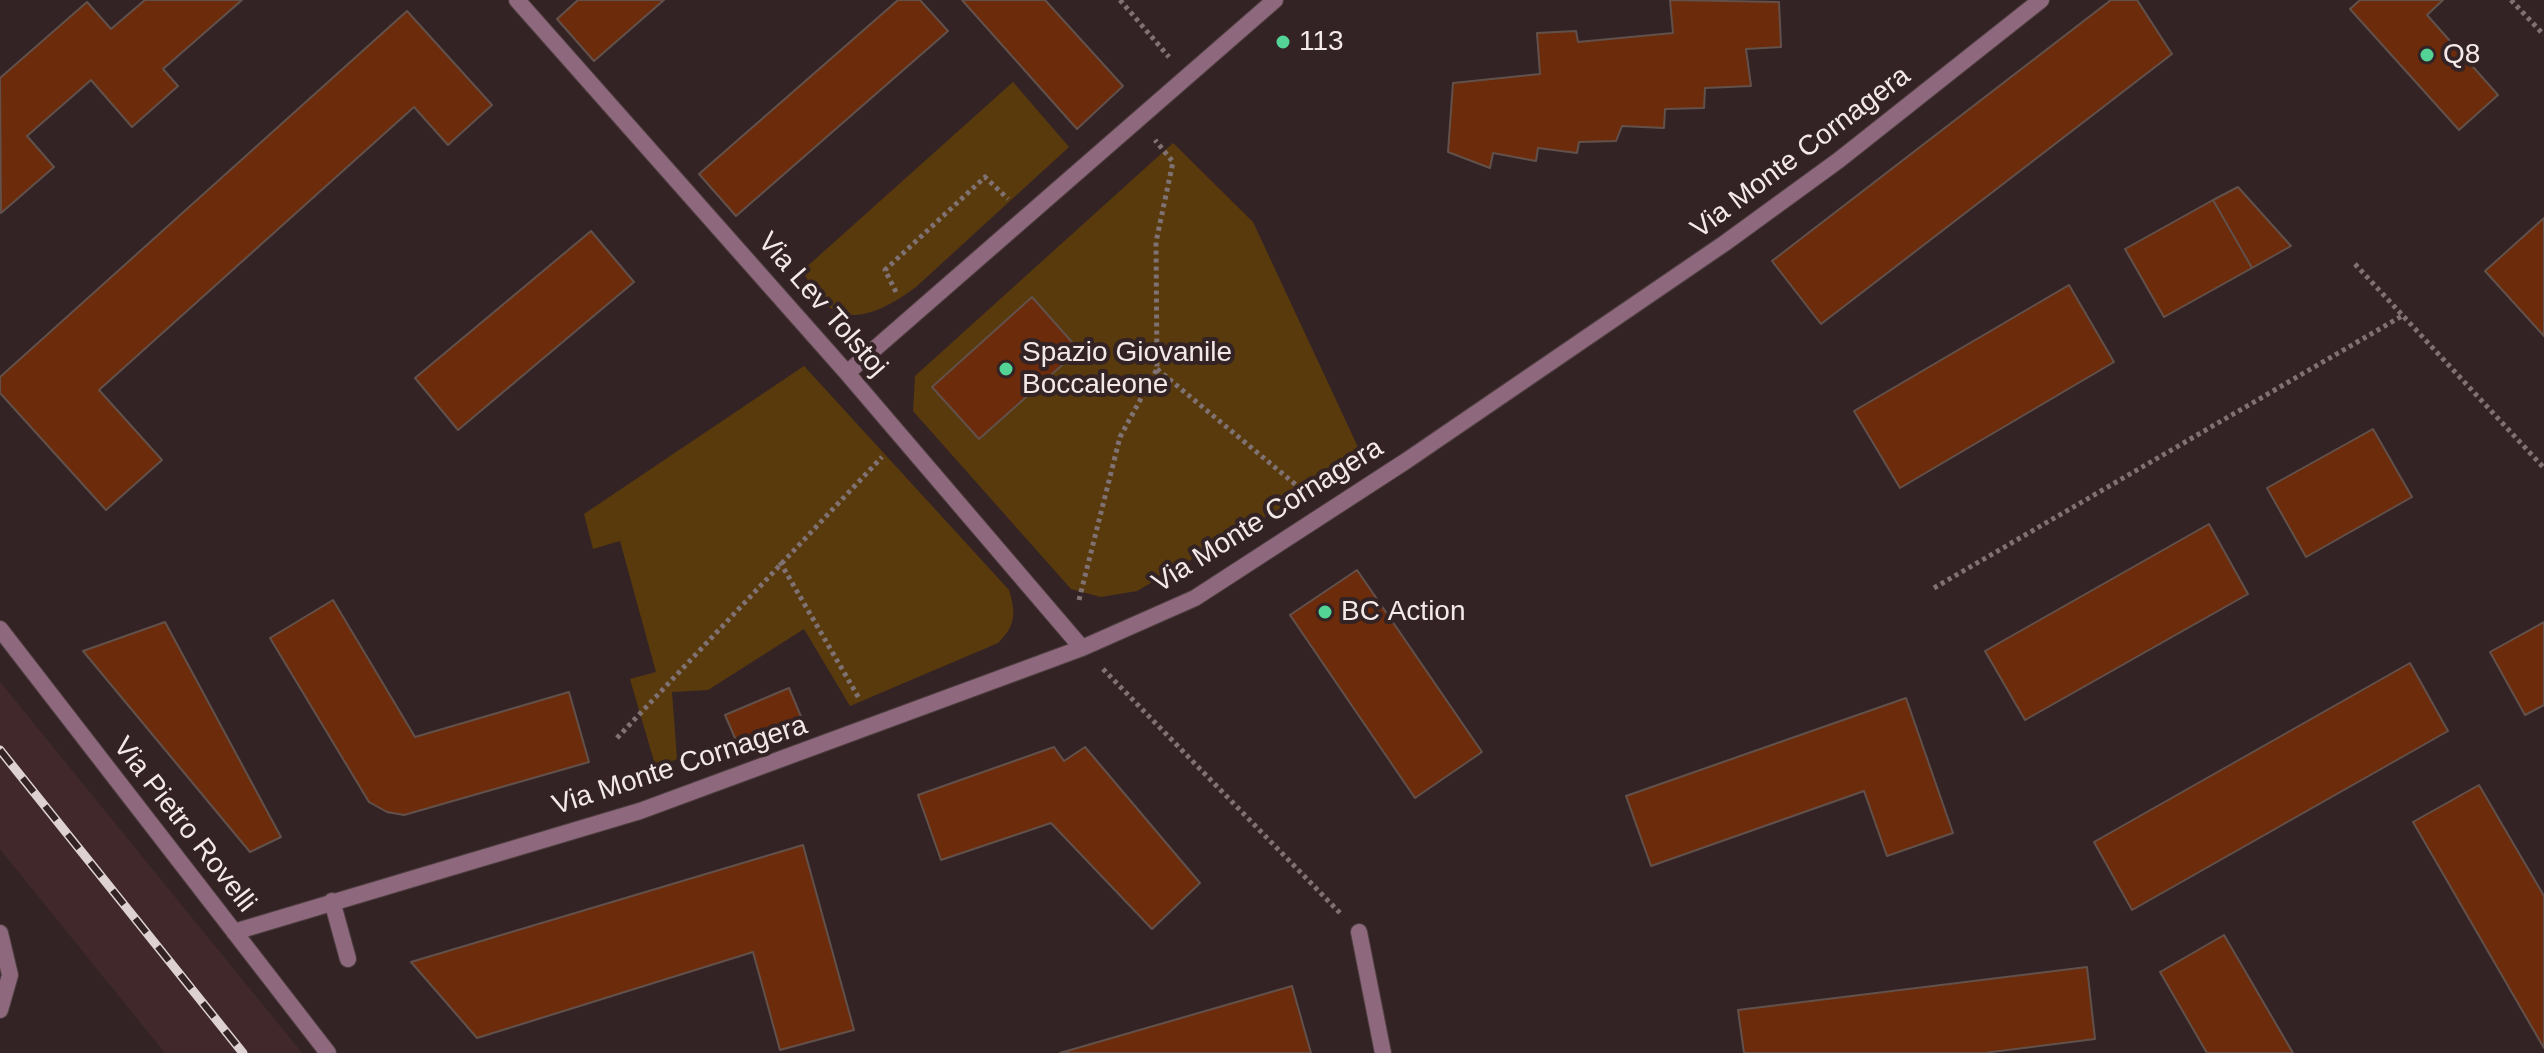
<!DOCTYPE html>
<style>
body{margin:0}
canvas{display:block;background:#342325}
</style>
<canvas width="2544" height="1053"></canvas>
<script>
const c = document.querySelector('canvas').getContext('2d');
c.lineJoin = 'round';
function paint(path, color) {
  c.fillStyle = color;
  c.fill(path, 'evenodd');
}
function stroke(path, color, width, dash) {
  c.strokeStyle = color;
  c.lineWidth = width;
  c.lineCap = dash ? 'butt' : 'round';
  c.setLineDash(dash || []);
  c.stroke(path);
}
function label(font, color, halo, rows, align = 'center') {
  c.font = font + ' Arial,sans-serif';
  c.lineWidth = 8;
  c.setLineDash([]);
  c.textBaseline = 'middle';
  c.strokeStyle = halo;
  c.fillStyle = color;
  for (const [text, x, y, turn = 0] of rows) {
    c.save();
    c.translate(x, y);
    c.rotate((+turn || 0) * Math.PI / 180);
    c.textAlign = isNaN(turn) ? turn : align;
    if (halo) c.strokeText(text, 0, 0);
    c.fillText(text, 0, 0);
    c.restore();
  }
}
paint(new Path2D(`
 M0 682 302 1053H165L0 849Z`), '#41292b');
paint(new Path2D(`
 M1013 82 1069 147 916 287C891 305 853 330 824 303 815 294 809 281 802 271Z
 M1173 143 1253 222 1364 460 1137 591 1101 597 1071 589 913 411 915 376Z
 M804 366 1009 590C1016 614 1016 625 998 643L850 706 804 629 708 690 672 692 677 759 656 768 630 679 656 672 620 541 593 549 584 514Z`), '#583a0d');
const building = new Path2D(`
 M145 0H242L163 69 178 86 132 127 91 80 27 136 54 167 1 213 0 78 87 2 111 29Z
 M578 0H664L594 61 557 19Z
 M898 0H920L948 31 736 216 699 174Z
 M962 0H1045L1123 86 1077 129Z
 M1670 0 1779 2 1781 47 1746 49 1751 86 1705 88 1704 108 1665 109 1664 128 1622 126 1616 141 1579 142 1577 153 1538 148 1536 161 1493 153 1490 168 1448 152 1453 83 1540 74 1537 33 1576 31 1578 42 1673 33Z
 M2111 0H2137L2172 54 1821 324 1772 261Z
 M2360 0H2443L2427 15 2498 95 2459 130 2350 9Z
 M407 11 492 105 448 145 414 107 99 390 162 460 106 510 0 393V377Z
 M2238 187 2291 246 2252 268 2213 200Z
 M2213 200 2252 268 2164 317 2125 249Z
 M2544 218V336L2485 271Z
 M591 231 634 282 458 430 415 378Z
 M2069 285 2114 362 1900 488 1854 411Z
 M1032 297 1079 350 979 439 932 387Z
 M2373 429 2412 497 2306 557 2267 488Z
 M2209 524 2248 594 2025 720 1985 651Z
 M1357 570 1482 752 1415 798 1290 615Z
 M333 600 415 737 569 692 589 762 404 815 387 812 369 802 270 638Z
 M165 622 281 837 250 852 83 651Z
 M2544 622V705L2525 715 2490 652Z
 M2410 663 2448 731 2132 910 2094 842Z
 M789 688 802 719 738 745 725 715Z
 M1906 698 1953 833 1887 856 1864 791 1651 866 1626 796Z
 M1054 747 1064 761 1085 747 1200 883 1152 929 1051 823 941 860 918 795Z
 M2479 785 2544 896V1048L2413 822Z
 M803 845 854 1030 780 1050 753 952 477 1038 411 962Z
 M2224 935 2293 1053H2207L2160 972Z
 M2087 967 2095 1039 1984 1053H1744L1738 1010Z
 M1292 986 1311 1053H1060Z`);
paint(building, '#6c2b0b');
stroke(building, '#62514a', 2);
const pedestrian = new Path2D(`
 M332 901 348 959`);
const minor = new Path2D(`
 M517 0 847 373 1082 648
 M847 373 1275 0
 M0 629 328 1053
 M234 932 640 811 1082 648 1195 598 1406 461 1725 243 1839 160 2041 0
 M1359 932 1383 1053
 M0 933 10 975 0 1010`);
stroke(pedestrian, '#4f3f40', 18);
stroke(minor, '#4f3f40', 18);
stroke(new Path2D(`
 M1120 0 1169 57
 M2511 0 2544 35
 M2355 264 2544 468
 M896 292 885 270 985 177 1008 199
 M1157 369 1307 494
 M780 562 860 700
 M1934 588 2402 316
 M1079 600 1120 437 1157 369 1156 242 1173 162 1155 140
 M1103 669 1341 914
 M617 738 882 457`), '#807273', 5, [4, 4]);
stroke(pedestrian, '#8e687d', 16);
stroke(minor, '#8e687d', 16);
const rail = new Path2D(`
 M0 750 243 1053`);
stroke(rail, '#ddd1d1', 9);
stroke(rail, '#342325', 6, [18]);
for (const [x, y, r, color] of [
 [1283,42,8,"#53d396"],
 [2427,55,8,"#53d396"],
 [1006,369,8,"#53d396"],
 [1325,612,8,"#53d396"]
]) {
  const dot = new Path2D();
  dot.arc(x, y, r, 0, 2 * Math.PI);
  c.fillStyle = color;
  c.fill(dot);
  stroke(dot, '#342325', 3);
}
label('28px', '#f4e9e9', '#342325', [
 ["113",1299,42],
 ["Q8",2443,55],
 ["Spazio Giovanile",1022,353],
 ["Boccaleone",1022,385],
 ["BC Action",1341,612]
], 'left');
label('28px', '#f4e9e9', '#342325', [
 ["Via Monte Cornagera",1801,153,-37],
 ["Via Lev Tolstoj",822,305,49],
 ["Via Monte Cornagera",1268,516,-32],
 ["Via Monte Cornagera",680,766,-18],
 ["Via Pietro Rovelli",184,825,52]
]);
</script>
